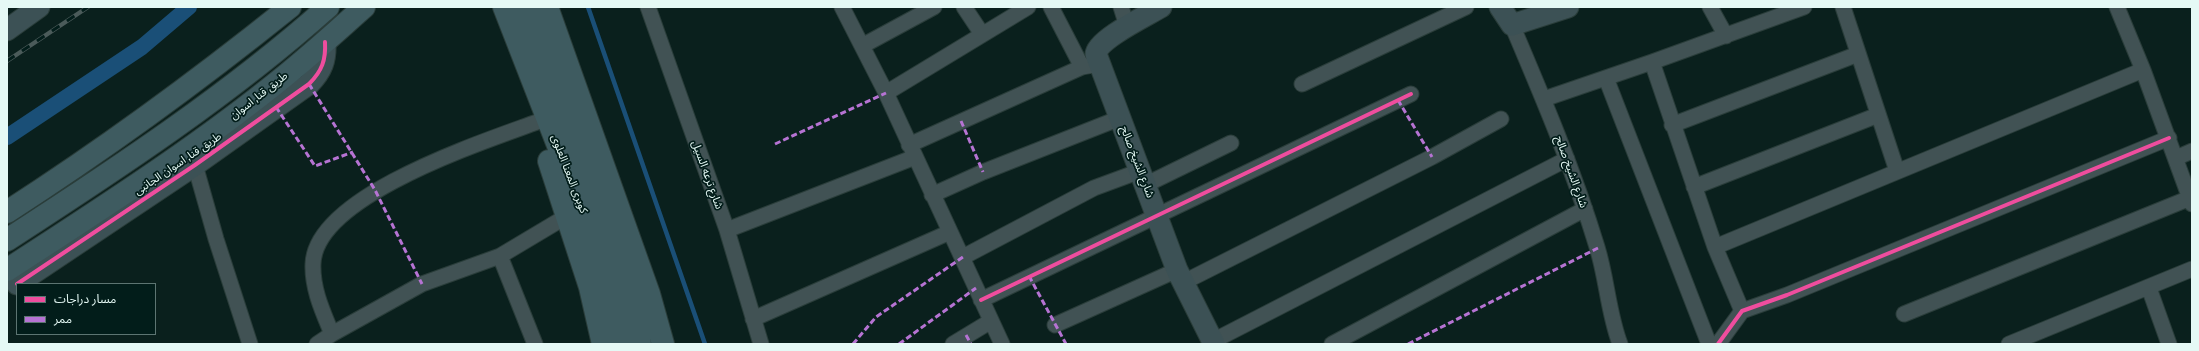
<!DOCTYPE html>
<meta charset="utf-8">
<style>
body{margin:0}
#map{position:relative;width:2199px;height:351px;overflow:hidden;background:#0a201d;font-family:"Fira Sans Condensed","Noto Sans Arabic",sans-serif}
canvas{display:block}
.frame{position:absolute;inset:0;border:8px solid #e5f9f5;pointer-events:none}
.legend{position:absolute;left:16px;top:283px;width:140px;height:52px;box-sizing:border-box;background:#021d1a;border:1px solid #5d7572;margin:0;padding:5px 7px;list-style:none;font-size:12px;color:#e5f9f5}
.legend li{display:flex;align-items:center;gap:8px;height:20px}
.legend b{width:20px;border:1px solid #5d7572}
</style>
<div id="map">
<canvas width="2199" height="351"></canvas>
<div class="frame"></div>
<ul class="legend">
<li><b style="height:5px;background:#ef4d9e"></b>مسار دراجات</li>
<li><b style="height:5px;background:#b673d3"></b>ممر</li>
</ul>
</div>
<script>
const c = document.querySelector('canvas').getContext('2d');
c.lineJoin = 'round';
function stroke(path, color, width, dash) {
  c.strokeStyle = color;
  c.lineWidth = width;
  c.lineCap = dash ? 'butt' : 'round';
  c.setLineDash(dash || []);
  c.stroke(path);
}
function label(font, color, halo, rows, align = 'center') {
  c.font = font + ' "Fira Sans Condensed","Noto Sans Arabic",sans-serif';
  c.lineWidth = 3.5;
  c.setLineDash([]);
  c.textBaseline = 'middle';
  c.strokeStyle = halo;
  c.fillStyle = color;
  for (const [text, x, y, turn = 0] of rows) {
    c.save();
    c.translate(x, y);
    c.rotate((+turn || 0) * Math.PI / 180);
    c.textAlign = isNaN(turn) ? turn : align;
    if (halo) c.strokeText(text, 0, 0);
    c.fillText(text, 0, 0);
    c.restore();
  }
}
stroke(new Path2D(`
 M588 7 705 344`), '#1a4f77', 4.5);
stroke(new Path2D(`
 M7 137 142 47 189 7`), '#1a4f77', 16);
const street = new Path2D(`
 M648 7 727 230 761 344
 M842 7 886 93 1002 344
 M964 7 982 34
 M1051 7 1082 67
 M1121 7 1127 26
 M1710 7 1726 36
 M1843 7 1897 171
 M2117 7 2143 70 2192 204
 M1512 25C1543 98 1574 171 1597 247 1607 279 1608 312 1620 344
 M862 46 934 7
 M1652 62 1715 247 1742 311
 M1606 78 1709 344
 M1302 84 1466 7
 M886 93 1028 7
 M1544 99 1652 62 1804 7
 M1672 125 1858 54
 M909 145 1082 67 1099 64
 M2176 158 2192 151
 M195 165 216 239 250 344
 M1145 185 1231 143
 M1694 187 1878 115
 M932 195 983 172 1120 118
 M727 230 915 157
 M1715 247 2143 70
 M500 256 535 344
 M963 257 1094 188 1140 171
 M1184 282 1432 157 1501 119
 M2149 288 2169 344
 M981 300 1411 94
 M1904 314 2190 198
 M753 319 950 232
 M1055 325 1177 270
 M332 334 422 284 500 256 567 216
 M1213 341 1567 159
 M317 344 332 334C323 312 312 289 313 264 315 196 483 142 537 122
 M953 344 991 321
 M1332 344 1585 209
 M1718 344 1742 311 1787 295 2169 138
 M2009 344 2192 269`);
const secondary = new Path2D(`
 M1161 7C1148 15 1096 40 1096 54L1177 270 1214 344
 M1500 7 1512 25 1568 7
 M7 30 39 7
 M17 284 195 165 309 84C322 71 326 60 325 42`);
const highway = new Path2D(`
 M504 7 589 225 623 344
 M525 7C568 118 615 228 640 344
 M547 7 649 294 663 344
 M549 161 590 287 603 344
 M7 212C105 149 199 80 290 7
 M7 240C118 168 229 95 328 7
 M7 270C102 208 198 147 286 75 313 53 338 30 364 7`);
stroke(street, '#2a3d3a', 17);
stroke(secondary, '#2a3d3a', 23);
stroke(highway, '#2a3d3a', 24);
stroke(street, '#415254', 15);
stroke(secondary, '#3c5155', 21);
stroke(highway, '#3e5b60', 22);
const rail = new Path2D(`
 M7 61 88 7`);
stroke(rail, '#4b5b5a', 4.5);
stroke(rail, '#021d1a', 3, [9]);
stroke(new Path2D(`
 M309 84 375 190 422 284
 M1398 100 1432 157
 M276 107 315 166 353 152
 M961 121 983 172
 M775 144 886 93
 M1029 276 1066 344
 M966 335 971 344
 M853 344 876 317 963 257
 M899 344 976 288
 M1408 344 1598 248`), '#b673d3', 3, [6, 3]);
stroke(new Path2D(`
 M17 284 195 165 309 84C322 71 326 60 325 42
 M981 300 1411 94
 M1718 344 1742 311 1787 295 2169 138`), '#ef4d9e', 4);
label('11px', '#e5f9f5', '#021d1a', [
 ["طريق قنا, اسوان",259,96,-38],
 ["شارع الشيخ صالح",1137,162,69],
 ["طريق قنا, اسوان الجانبى",178,164,-34],
 ["شارع الشيخ صالح",1571,172,70],
 ["كوبرى المعنا العلوى",569,174,69],
 ["شارع ترعه السيل",707,175,70]
]);
</script>
